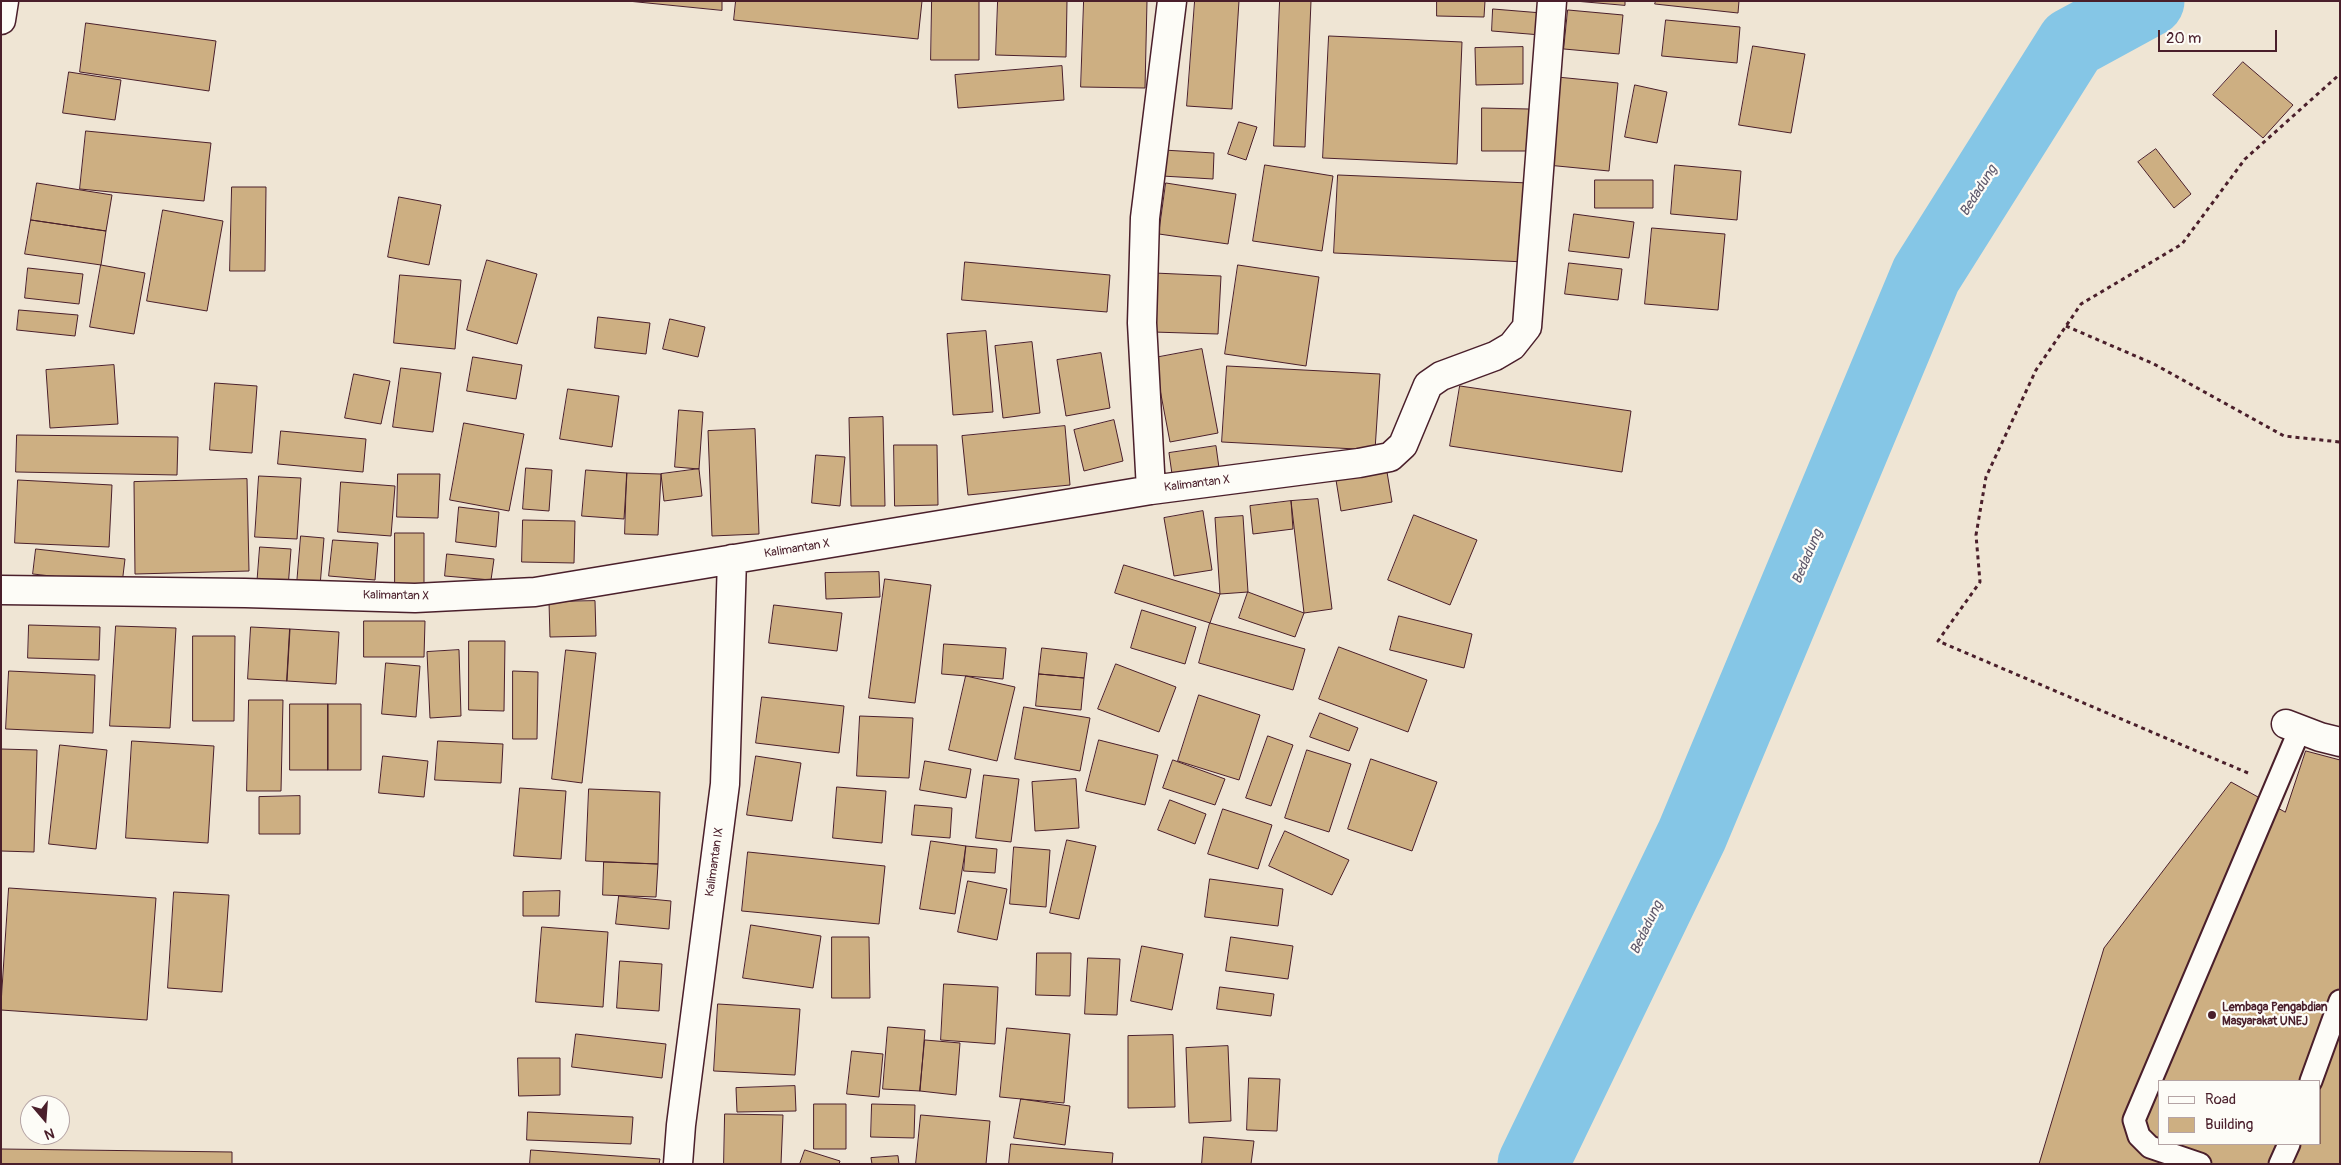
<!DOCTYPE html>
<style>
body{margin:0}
#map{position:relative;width:2341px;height:1165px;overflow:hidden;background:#efe5d4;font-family:Pangolin,sans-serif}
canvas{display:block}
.frame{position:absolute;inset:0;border:2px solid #4a1f2b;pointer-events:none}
.legend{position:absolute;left:2158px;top:1080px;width:162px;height:65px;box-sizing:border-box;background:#fdfcf7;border:1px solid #b5a4a5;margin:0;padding:6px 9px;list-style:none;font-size:15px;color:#4a1f2b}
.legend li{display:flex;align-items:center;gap:10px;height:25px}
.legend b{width:25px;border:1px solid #b5a4a5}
.north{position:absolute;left:20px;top:1095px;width:50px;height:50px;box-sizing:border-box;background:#fdfcf7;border:1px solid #b5a4a5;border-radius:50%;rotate:162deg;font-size:14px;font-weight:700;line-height:20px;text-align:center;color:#4a1f2b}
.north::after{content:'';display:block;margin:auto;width:18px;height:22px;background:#4a1f2b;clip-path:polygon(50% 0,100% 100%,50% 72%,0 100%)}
.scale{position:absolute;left:2158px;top:30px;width:119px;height:22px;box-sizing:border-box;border:2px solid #4a1f2b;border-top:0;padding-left:6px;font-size:15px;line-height:18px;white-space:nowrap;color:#4a1f2b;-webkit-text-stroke:4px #fdfcf7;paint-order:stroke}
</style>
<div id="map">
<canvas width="2341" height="1165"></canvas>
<div class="frame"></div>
<ul class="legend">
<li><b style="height:6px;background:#fdfcf7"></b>Road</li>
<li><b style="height:14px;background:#cdaf82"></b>Building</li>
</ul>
<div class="north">N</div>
<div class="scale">20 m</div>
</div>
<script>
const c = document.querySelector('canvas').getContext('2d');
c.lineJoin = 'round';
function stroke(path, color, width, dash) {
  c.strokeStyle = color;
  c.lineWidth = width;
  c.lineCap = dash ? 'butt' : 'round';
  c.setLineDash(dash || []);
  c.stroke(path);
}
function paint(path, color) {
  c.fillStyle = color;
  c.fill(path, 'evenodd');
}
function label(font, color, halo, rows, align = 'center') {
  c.font = font + ' Pangolin,sans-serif';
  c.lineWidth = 4.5;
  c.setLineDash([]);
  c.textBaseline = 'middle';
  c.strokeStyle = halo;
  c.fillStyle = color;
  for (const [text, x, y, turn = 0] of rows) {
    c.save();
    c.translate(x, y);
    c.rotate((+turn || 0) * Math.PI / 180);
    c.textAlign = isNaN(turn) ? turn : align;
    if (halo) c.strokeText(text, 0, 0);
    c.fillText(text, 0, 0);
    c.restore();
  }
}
stroke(new Path2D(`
 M1533 1164 1692 835 1926 275 2072 43 2149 1`), '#85c6e6', 71);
const building = new Path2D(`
 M628 1H722V10Z
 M736 1H922L918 39 734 20Z
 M932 1H979V60H931Z
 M998 1H1067L1066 57 996 55Z
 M1084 1H1147L1145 88 1081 87Z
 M1195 1H1239L1232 109 1187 106Z
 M1280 1H1311L1305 147 1274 146Z
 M1437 1H1485L1484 17 1437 16Z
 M1575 1H1625V5Z
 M1656 1H1739L1738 13 1655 4Z
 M1493 9 1542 13 1541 35 1492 31Z
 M1568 10 1623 15 1619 54 1564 49Z
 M1666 20 1740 27 1737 63 1662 56Z
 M86 23 216 41 209 91 80 72Z
 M1329 36 1462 42 1457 164 1323 158Z
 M1753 46 1805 54 1791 133 1739 125Z
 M1523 47V84L1476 85 1475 48Z
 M2243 62 2293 105 2263 138 2213 95Z
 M1062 66 1064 100 958 108 955 75Z
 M69 72 121 80 115 120 63 113Z
 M1557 77 1618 83 1609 171 1547 165Z
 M1635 85 1667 92 1657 143 1625 137Z
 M1482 108 1529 109 1527 151H1482Z
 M1239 122 1257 127 1246 160 1228 154Z
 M86 131 211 143 204 201 80 189Z
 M2156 149 2191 194 2174 208 2138 162Z
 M1163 150 1214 153 1213 179 1162 176Z
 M1265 165 1333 176 1322 251 1253 241Z
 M1675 165 1741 171 1737 220 1671 214Z
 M1338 175 1529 183 1525 262 1334 253Z
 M1595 180H1653V208H1595Z
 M37 183 112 195 106 231 31 220Z
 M1166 183 1236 194 1228 244 1159 234Z
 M232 187H266L265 271H230Z
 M399 197 441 205 429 265 388 257Z
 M163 210 223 221 207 311 147 301Z
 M1574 214 1634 222 1629 258 1569 251Z
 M31 220 106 231 101 265 25 254Z
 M1652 228 1725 234 1718 310 1645 304Z
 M487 260 537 274 517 344 467 330Z
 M965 262 1110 275 1107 312 962 300Z
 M1569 263 1622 269 1618 300 1565 294Z
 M101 265 145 273 134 334 90 327Z
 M1238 265 1319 277 1306 366 1225 354Z
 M28 268 83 274 79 304 25 298Z
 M1154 273 1221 276 1218 334 1153 332Z
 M400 275 461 280 455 349 394 343Z
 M19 310 78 315 75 336 17 330Z
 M598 317 650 323 646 354 595 348Z
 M670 319 705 327 698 357 663 349Z
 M986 331 993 412 953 415 947 334Z
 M1032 342 1040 413 1003 418 995 346Z
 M1202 349 1218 433 1170 442 1154 358Z
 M1101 353 1110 408 1066 416 1057 360Z
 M473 357 522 365 516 399 467 391Z
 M114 365 118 424 50 428 46 370Z
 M1227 366 1380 374 1375 450 1222 442Z
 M401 368 441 373 433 432 393 427Z
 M354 374 390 381 381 424 345 418Z
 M215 383 257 386 252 453 210 450Z
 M1460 386 1631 411 1622 472 1450 446Z
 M568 389 619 396 612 447 560 439Z
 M679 410 703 412 699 469 675 467Z
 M883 417 885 506H851L849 418Z
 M1114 420 1123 461 1084 471 1074 430Z
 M464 423 524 434 509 511 450 500Z
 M1065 426 1070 485 968 495 962 436Z
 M755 429 759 534 712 536 708 431Z
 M281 431 366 439 363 472 278 464Z
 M17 435 178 437 177 475 16 472Z
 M894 445H937L938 505 895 506Z
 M1216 446 1220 475 1173 481 1169 453Z
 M816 455 845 457 840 506 812 503Z
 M526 468 552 470 549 511 523 509Z
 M699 469 702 496 664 501 661 474Z
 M586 470 627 473 624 519 582 516Z
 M1387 472 1392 502 1341 511 1336 480Z
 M627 473 661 474 658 535 625 534Z
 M398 474H440L438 518 397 517Z
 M259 476 301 478 297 539 255 537Z
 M247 479 249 571 135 574 134 482Z
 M18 480 112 485 109 547 15 543Z
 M341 482 395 486 391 536 338 532Z
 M1318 499 1332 609 1304 613 1291 501Z
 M1291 501 1293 529 1253 534 1250 506Z
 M459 507 499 512 496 547 456 542Z
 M1203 511 1212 570 1174 576 1164 518Z
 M1414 515 1477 540 1450 605 1388 580Z
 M1243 516 1248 592 1220 594 1215 518Z
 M523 520 575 521 574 563 522 562Z
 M395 533H424V585H395Z
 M301 536 324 538 320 586 297 584Z
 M333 540 378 543 375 580 329 576Z
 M260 547 291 549 288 588 257 586Z
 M36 549 125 559 122 584 33 574Z
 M447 554 494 559 491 580 445 576Z
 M1124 565 1220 594 1210 623 1115 593Z
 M879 572 880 597 826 599 825 573Z
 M885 579 931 585 915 703 869 698Z
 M1248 592 1304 613 1295 637 1239 618Z
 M595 601 596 636 550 637 549 602Z
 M774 605 842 613 837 651 769 643Z
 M1142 610 1196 627 1185 664 1131 648Z
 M1399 616 1472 634 1464 668 1390 650Z
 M364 621H425L424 657H364Z
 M1210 623 1305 649 1293 690 1199 663Z
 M29 625 100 627 99 660 28 658Z
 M116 626 176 628 170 728 110 726Z
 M251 627 290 629 287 681 248 679Z
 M290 629 339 632 336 684 287 681Z
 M193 636H235L234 721H193Z
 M469 641H505L504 711 469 710Z
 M944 644 1006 648 1003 679 942 674Z
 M1339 647 1427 680 1408 732 1319 699Z
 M1042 648 1087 653 1084 678 1039 674Z
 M459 650 461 716 430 718 427 652Z
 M566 650 596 653 582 783 552 779Z
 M386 663 420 666 416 717 382 714Z
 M1116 664 1176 687 1159 732 1098 709Z
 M9 671 95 675 93 733 6 729Z
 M513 671 538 672 537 739H513Z
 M1039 674 1084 678 1081 710 1036 706Z
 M966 676 1015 687 997 761 949 750Z
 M1199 695 1260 715 1239 780 1178 761Z
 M762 697 844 706 839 753 756 743Z
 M249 700H283L281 791H247Z
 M290 704H328V770H290Z
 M328 704H361V770H328Z
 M1024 707 1090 718 1080 771 1015 759Z
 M1320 713 1358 728 1349 751 1310 737Z
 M860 716 913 718 909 778 857 776Z
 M1268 736 1293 745 1271 806 1246 798Z
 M1099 740 1158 755 1145 805 1086 791Z
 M132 741 214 746 208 843 126 838Z
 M438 741 503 744 501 783 435 780Z
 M60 745 107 750 96 849 49 844Z
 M1 749 37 750 34 852 1 851Z
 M1307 750 1351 764 1329 832 1285 818Z
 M2306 751 2340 760V1164H2039L2104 948 2231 782 2285 812ZM2160 1081H2320V1144H2160Z
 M383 756 428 761 424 797 379 793Z
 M756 756 801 763 792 821 747 815Z
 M1371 759 1437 782 1412 851 1348 829Z
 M1173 760 1225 779 1215 805 1163 788Z
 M925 761 971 769 966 798 920 790Z
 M984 775 1019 779 1011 842 976 838Z
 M1076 779 1079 828 1035 831 1032 782Z
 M837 787 886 791 882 843 833 838Z
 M520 788 566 791 561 859 514 856Z
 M589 789 660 792 658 864 586 861Z
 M300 796V834H259V797Z
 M1170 800 1206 814 1195 844 1158 830Z
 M915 805 952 808 950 838 912 835Z
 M1223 809 1272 825 1258 869 1208 854Z
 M1285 831 1349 860 1332 895 1269 866Z
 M1067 840 1096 846 1079 919 1050 913Z
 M931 841 966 846 955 914 920 909Z
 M966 846 997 849 995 873 964 871Z
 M1014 847 1050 850 1046 907 1010 904Z
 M748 852 885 866 879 924 742 911Z
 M604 862 658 864 656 897 603 895Z
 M1210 879 1283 889 1278 926 1205 917Z
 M968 881 1007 889 997 940 958 932Z
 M9 888 156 898 147 1020 1 1010Z
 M560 891 559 916H523V892Z
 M174 892 229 895 222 992 168 988Z
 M619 896 671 901 669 929 616 924Z
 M751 925 821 936 813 988 743 978Z
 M542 927 608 932 603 1007 536 1002Z
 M832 937H869L870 998H832Z
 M1231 937 1293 946 1288 979 1226 971Z
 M1142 946 1183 954 1172 1010 1131 1001Z
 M1037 953H1071L1070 996 1036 995Z
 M1088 958 1120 959 1117 1015 1085 1014Z
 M620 961 662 964 659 1011 617 1008Z
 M944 984 998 987 995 1044 941 1040Z
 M1220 987 1274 994 1271 1016 1217 1009Z
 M718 1004 800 1009 795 1075 714 1071Z
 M888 1027 925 1030 920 1091 883 1089Z
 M1007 1028 1070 1034 1064 1103 1000 1097Z
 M576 1034 666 1044 662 1078 572 1067Z
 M1173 1035 1175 1107 1128 1108V1036Z
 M925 1040 960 1043 956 1095 920 1091Z
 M1228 1046 1231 1121 1189 1123 1186 1048Z
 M852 1051 883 1054 879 1097 847 1094Z
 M518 1058H560V1095L519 1096Z
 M1249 1078 1280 1079 1277 1131 1247 1130Z
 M795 1086 796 1111 737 1112 736 1088Z
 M1021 1099 1070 1106 1065 1145 1014 1138Z
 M814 1104H846V1149H814Z
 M872 1104 915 1105 914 1138 871 1137Z
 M528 1112 633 1117 631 1144 527 1140Z
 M725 1114 783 1115 781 1164H724Z
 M921 1115 990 1121 986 1164H916Z
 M1204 1137 1254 1141 1251 1164H1202Z
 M1011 1144 1113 1153 1112 1164H1009Z
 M1 1149 232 1152V1164H1Z
 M531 1150 660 1159 659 1164H530Z
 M805 1150 840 1161 839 1164H800Z
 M898 1156 899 1164H872L871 1158Z`);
paint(building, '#cdaf82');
stroke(building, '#4a1f2b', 1);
const lane = new Path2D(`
 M2311 1081 2340 1001
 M2200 1164 2150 1147 2139 1136 2134 1120 2300 729
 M2280 1164 2289 1144`);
const street = new Path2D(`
 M1151 490 1142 323 1145 218 1172 1
 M1 590 245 593 415 598 535 592 1151 490 1359 463 1390 457 1403 445 1428 385 1441 376 1495 356 1512 346 1527 327 1552 1
 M2286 724 2320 737 2340 742
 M678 1164 681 1125 725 784 732 559`);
const secondary = new Path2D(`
 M1 20 4 1`);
stroke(lane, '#4a1f2b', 25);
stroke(street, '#4a1f2b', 31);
stroke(secondary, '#4a1f2b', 31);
stroke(new Path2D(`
 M2066 326 2154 364 2284 436 2340 442
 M2248 773 1938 641 1980 582 1976 535 1986 477 2036 370 2081 304 2182 244 2245 159 2340 74`), '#4a1f2b', 3, [4, 4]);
stroke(lane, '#fdfcf7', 21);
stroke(street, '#fdfcf7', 28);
stroke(secondary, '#fdfcf7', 28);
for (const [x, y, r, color] of [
 [2212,1015,5,"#4a1f2b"]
]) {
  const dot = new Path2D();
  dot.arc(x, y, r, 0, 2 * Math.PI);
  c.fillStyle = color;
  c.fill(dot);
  stroke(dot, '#fdfcf7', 2);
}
label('12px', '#4a1f2b', '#fdfcf7', [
 ["Kalimantan X",1197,484,-7],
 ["Kalimantan X",797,549,-9],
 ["Kalimantan X",396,596,1],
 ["Kalimantan IX",715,862,-82]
]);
label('bold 12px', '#4a1f2b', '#fdfcf7', [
 ["Lembaga Pengabdian",2222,1008],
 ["Masyarakat UNEJ",2222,1022]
], 'left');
label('italic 14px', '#5f596c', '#fdfcf7', [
 ["Bedadung",1979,191,-58],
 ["Bedadung",1808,557,-67],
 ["Bedadung",1647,928,-64]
]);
</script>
